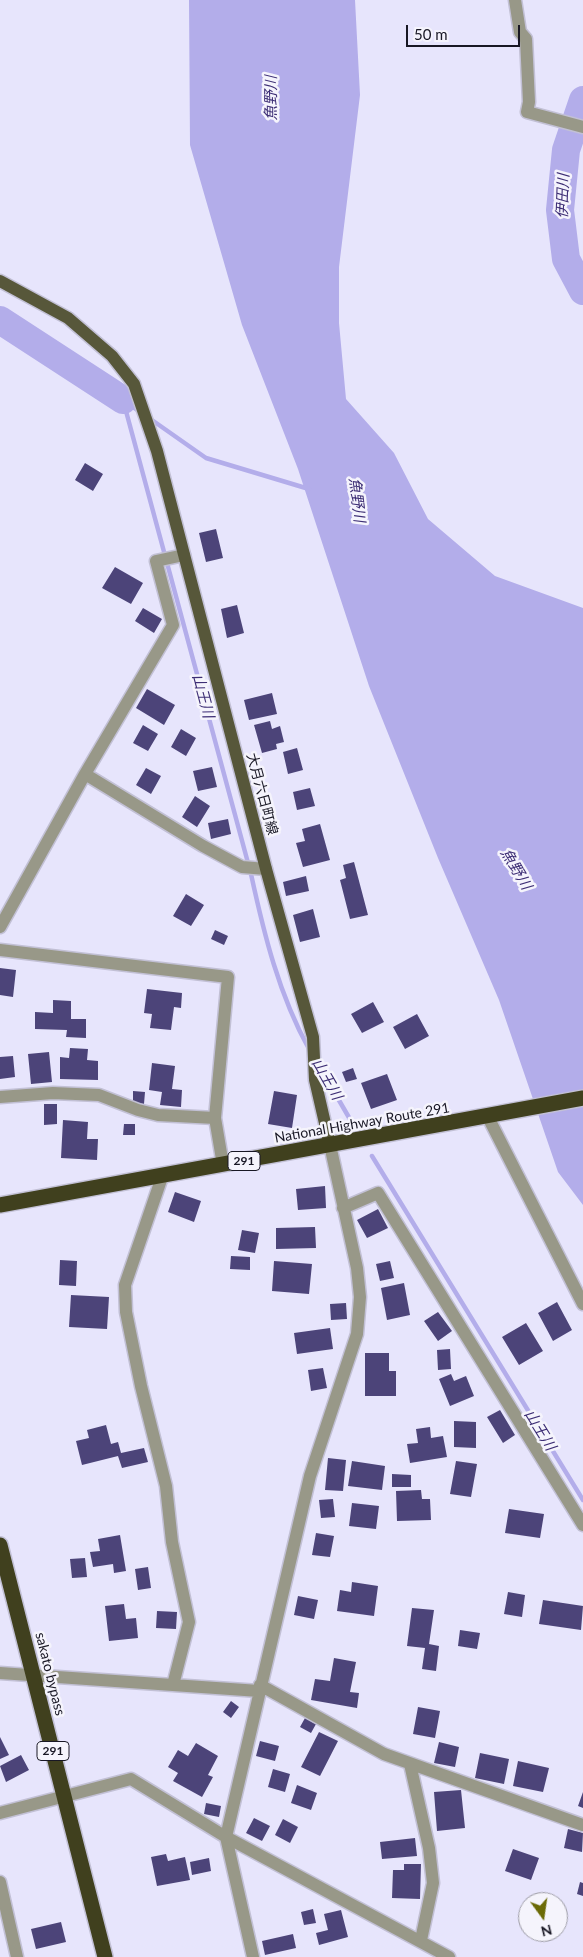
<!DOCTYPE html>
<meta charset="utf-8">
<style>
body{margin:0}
#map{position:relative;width:583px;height:1957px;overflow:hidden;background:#e7e5fc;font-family:Lato,sans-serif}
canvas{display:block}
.north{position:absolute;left:518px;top:1892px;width:50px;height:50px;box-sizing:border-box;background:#f5f4fc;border:1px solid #9d9ca6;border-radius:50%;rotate:166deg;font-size:14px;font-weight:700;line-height:20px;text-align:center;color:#181724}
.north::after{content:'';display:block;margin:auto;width:18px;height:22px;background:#6b6a07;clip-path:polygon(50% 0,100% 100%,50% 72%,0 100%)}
.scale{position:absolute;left:406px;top:25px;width:114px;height:22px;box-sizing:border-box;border:2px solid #181724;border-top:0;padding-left:6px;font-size:15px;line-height:18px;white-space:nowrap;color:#181724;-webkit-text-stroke:4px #f5f4fc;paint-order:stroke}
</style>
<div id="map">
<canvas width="583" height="1957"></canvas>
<div class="north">N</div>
<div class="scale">50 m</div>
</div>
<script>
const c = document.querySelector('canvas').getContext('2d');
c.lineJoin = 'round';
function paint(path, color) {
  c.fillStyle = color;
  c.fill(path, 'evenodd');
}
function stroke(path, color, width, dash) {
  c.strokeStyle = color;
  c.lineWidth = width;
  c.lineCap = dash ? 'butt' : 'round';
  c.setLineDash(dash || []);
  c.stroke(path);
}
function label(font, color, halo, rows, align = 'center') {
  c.font = font + ' Lato,"Noto Sans JP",sans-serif';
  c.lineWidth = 5;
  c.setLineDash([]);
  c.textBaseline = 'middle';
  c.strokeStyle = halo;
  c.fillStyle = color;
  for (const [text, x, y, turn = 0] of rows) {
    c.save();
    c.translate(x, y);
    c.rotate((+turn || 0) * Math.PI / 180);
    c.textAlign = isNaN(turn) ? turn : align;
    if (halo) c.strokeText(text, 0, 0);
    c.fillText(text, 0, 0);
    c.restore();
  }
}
paint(new Path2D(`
 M189 0H355L360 95 339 267V323L346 399 394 453 428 519 495 576 583 608V1205L558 1172 499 1000 438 858 369 686 298 469 242 325 190 145Z`), '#b3adea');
stroke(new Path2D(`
 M123 400 251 874C264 934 279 995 309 1049
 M123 400 140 412
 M149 418 206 458 309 489
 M318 1064 351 1121
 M372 1156 583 1500`), '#b3adea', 4.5);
stroke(new Path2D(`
 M583 100 566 150 560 210 566 259 583 291
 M0 320 123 400`), '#b3adea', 28);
paint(new Path2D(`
 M85 463 103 474 93 491 75 480Z
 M216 529 223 558 206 562 199 533Z
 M115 567 143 583 131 604 102 588Z
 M237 605 244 633 227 638 221 609Z
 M143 608 162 619 154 633 135 621Z
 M147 689 175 705 164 725 136 708Z
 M272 693 277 714 249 720 244 700Z
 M270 721 272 729 280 726 284 742 276 744 277 749 262 753 254 725Z
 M143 725 158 734 148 751 133 743Z
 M181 729 196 738 186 756 171 747Z
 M297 748 303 770 288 774 283 752Z
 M212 767 217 787 198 791 193 771Z
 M146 768 161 776 151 794 136 785Z
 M310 788 315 806 297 810 293 792Z
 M195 796 210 806 197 827 182 817Z
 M228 819 231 834 211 839 208 823Z
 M320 824 330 860 303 867 296 843 305 841 302 829Z
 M354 862 368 915 350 919 340 880 346 878 343 865Z
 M306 876 309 891 286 896 283 882Z
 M186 894 204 905 191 926 173 916Z
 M313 909 320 937 300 942 293 915Z
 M215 930 228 936 224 945 211 939Z
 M0 968 16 970 13 997 0 995Z
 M147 989 182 993 181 1008 174 1007 171 1030 150 1028 152 1014 144 1013Z
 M53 1000 71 1001V1019H86V1038L66 1037 67 1030 35 1029V1012L53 1013Z
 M373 1002 384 1022 362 1033 351 1014Z
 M417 1014 429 1036 405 1049 393 1027Z
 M70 1048 88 1049 87 1060 98 1061V1080L60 1079V1057L69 1058Z
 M49 1052 52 1082 31 1084 28 1054Z
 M13 1056 15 1077 0 1079V1057Z
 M152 1063 175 1066 172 1089 182 1090 181 1107 160 1105 162 1092 149 1090Z
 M353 1068 357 1079 346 1082 342 1072Z
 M387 1074 397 1100 371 1109 361 1083Z
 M133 1091 145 1092 144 1104 133 1103Z
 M274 1091 297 1095 292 1128 268 1124Z
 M44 1104H57V1124L44 1125Z
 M63 1120 88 1122 87 1139H98L97 1160 61 1158Z
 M124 1124H135V1135H123Z
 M325 1186 326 1208 298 1210 296 1189Z
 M175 1192 201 1201 194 1222 168 1212Z
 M378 1209 388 1228 367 1238 357 1220Z
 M315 1227 316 1248 276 1249V1228Z
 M242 1230 259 1233 255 1253 238 1250Z
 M231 1256 250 1257V1270L230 1269Z
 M60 1260 77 1261 76 1286 59 1285Z
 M274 1261 312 1264 309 1294 272 1291Z
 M390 1261 394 1278 380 1281 376 1264Z
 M404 1283 410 1315 387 1320 381 1288Z
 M71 1295 109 1297 107 1329 69 1327Z
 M557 1302 572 1330 553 1341 538 1313Z
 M346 1303 347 1319 331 1320 330 1304Z
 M438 1312 452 1331 438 1341 424 1321Z
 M526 1323 543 1351 519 1365 502 1337Z
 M330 1328 333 1349 297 1354 294 1333Z
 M450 1349 451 1369 438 1370 437 1350Z
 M365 1353H389V1371H396V1396H365Z
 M323 1368 327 1388 311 1391 308 1370Z
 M451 1374 454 1381 466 1376 474 1396 450 1406 439 1379Z
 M500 1410 515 1435 503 1443 487 1417Z
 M454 1421 476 1422V1448L454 1447Z
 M106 1425 111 1444 118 1442 121 1453 144 1448 148 1462 122 1468 118 1456 82 1465 76 1441 89 1438 87 1430Z
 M430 1427 431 1438 443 1436 447 1457 410 1463 407 1444 418 1443 416 1429Z
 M328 1458 346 1460 343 1491 325 1490Z
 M352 1461 385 1466 382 1490 348 1486Z
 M456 1461 477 1464 471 1497 450 1494Z
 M392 1474 411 1475V1487H392Z
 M421 1490 422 1499H430L431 1520 397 1521 396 1491Z
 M333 1499 335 1517 321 1518 319 1500Z
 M352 1503 379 1506 376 1529 349 1526Z
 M509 1509 544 1514 540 1538 505 1533Z
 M316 1533 334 1536 330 1557 312 1555Z
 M120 1535 126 1571 114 1573 113 1564 93 1567 90 1552 100 1551 98 1539Z
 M85 1558 87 1577 72 1578 70 1559Z
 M148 1567 151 1588 138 1590 135 1569Z
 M352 1582 378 1586 374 1616 337 1611 340 1590 351 1592Z
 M508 1592 525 1595 522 1617 504 1614Z
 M298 1596 318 1600 314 1619 294 1615Z
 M543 1600 583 1606 581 1630 539 1624Z
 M124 1604 126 1619 136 1618 138 1638 109 1641 105 1606Z
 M412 1608 434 1610 429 1644 439 1646 436 1671 422 1669 425 1648 407 1646Z
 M157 1611 177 1612 176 1629 156 1628Z
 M460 1630 480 1633 477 1649 458 1646Z
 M334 1658 356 1662 350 1692 359 1693 357 1708 311 1700 315 1679 330 1681Z
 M231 1701 239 1707 231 1718 223 1712Z
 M418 1707 440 1711 435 1738 413 1734Z
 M305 1718 316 1724 311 1733 300 1727Z
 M319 1732 338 1741 320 1776 301 1767Z
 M0 1737 9 1755 0 1759Z
 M260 1741 279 1746 275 1761 256 1756Z
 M439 1742 459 1747 455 1767 434 1763Z
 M196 1743 218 1756 208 1775 213 1777 202 1797 173 1781 178 1773 168 1767 178 1750 188 1756Z
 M480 1753 509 1759 504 1784 475 1778Z
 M21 1755 29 1770 6 1782 0 1766Z
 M518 1761 549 1768 543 1792 513 1786Z
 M273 1769 290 1774 285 1792 268 1787Z
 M297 1785 317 1793 311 1810 291 1803Z
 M461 1790 465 1828 437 1831 434 1792Z
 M583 1792V1808L578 1806Z
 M206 1803 221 1806 219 1817 204 1814Z
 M254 1818 270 1826 262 1841 246 1833Z
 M283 1819 298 1827 290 1843 275 1835Z
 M568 1829 583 1833 582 1852 564 1848Z
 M415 1838 417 1856 382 1859 380 1842Z
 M513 1849 539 1858 531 1880 505 1871Z
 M166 1854 168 1861 185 1857 190 1880 157 1886 151 1857Z
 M209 1858 211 1871 192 1875 190 1862Z
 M404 1864H421L420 1899 392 1898 393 1870H404Z
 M580 1882 583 1883V1896L577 1894Z
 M313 1909 316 1923 304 1925 301 1912Z
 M341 1910 348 1937 319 1945 316 1933 328 1930 324 1914Z
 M61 1922 66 1942 36 1949 31 1929Z
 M293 1934 296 1948 265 1955 262 1941Z`), '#4c4479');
const minor = new Path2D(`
 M515 0 520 32 526 39 529 102 527 112 583 127
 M85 774 203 846 242 867 266 869
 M0 927 85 774 173 625 156 561 184 555
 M0 950 228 977 215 1118 223 1165
 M0 1097 53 1093 99 1095 138 1110 158 1115 215 1118
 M488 1117 583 1304
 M162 1177 125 1285 126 1312 141 1386 166 1486 172 1542 189 1622 173 1685
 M343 1208 378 1193 583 1525
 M0 1673 259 1691
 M260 1685 384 1754 583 1825
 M410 1764 429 1848 433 1883 421 1940
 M0 1813 131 1779 226 1837 449 1957
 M0 1882 17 1957
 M253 1957 226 1837 310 1476 357 1334 360 1297 357 1268 330 1145`);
const major = new Path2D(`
 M0 281 68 318 112 356 134 384 157 451 266 869 313 1037 315 1080 330 1145`);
const highway = new Path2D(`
 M0 1205 583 1098
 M0 1545 105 1957`);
stroke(minor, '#c2c0d5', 15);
stroke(major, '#c2c0d5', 15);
stroke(highway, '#c2c0d5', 18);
stroke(minor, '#989888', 12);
stroke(major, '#57573a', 12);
stroke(highway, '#40401e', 15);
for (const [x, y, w] of [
 [244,1161,32],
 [53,1751,32]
]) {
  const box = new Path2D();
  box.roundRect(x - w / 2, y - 9.5, w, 19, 4);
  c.fillStyle = '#f5f4fc';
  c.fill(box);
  stroke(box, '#181724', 1);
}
label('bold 12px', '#181724', null, [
 ["291",244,1161],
 ["291",53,1751]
]);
label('14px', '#181724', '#f5f4fc', [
 ["大月六日町線",262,794,75],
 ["National Highway Route 291",362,1123,-10],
 ["sakato bypass",50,1674,76]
]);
label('italic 15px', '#3d2e75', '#f5f4fc', [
 ["魚野川",271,98,-90],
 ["伊田川",563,196,-88],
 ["魚野川",357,500,83],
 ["山王川",203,696,75],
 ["魚野川",516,869,59],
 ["山王川",327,1079,60],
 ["山王川",540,1430,58]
]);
</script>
